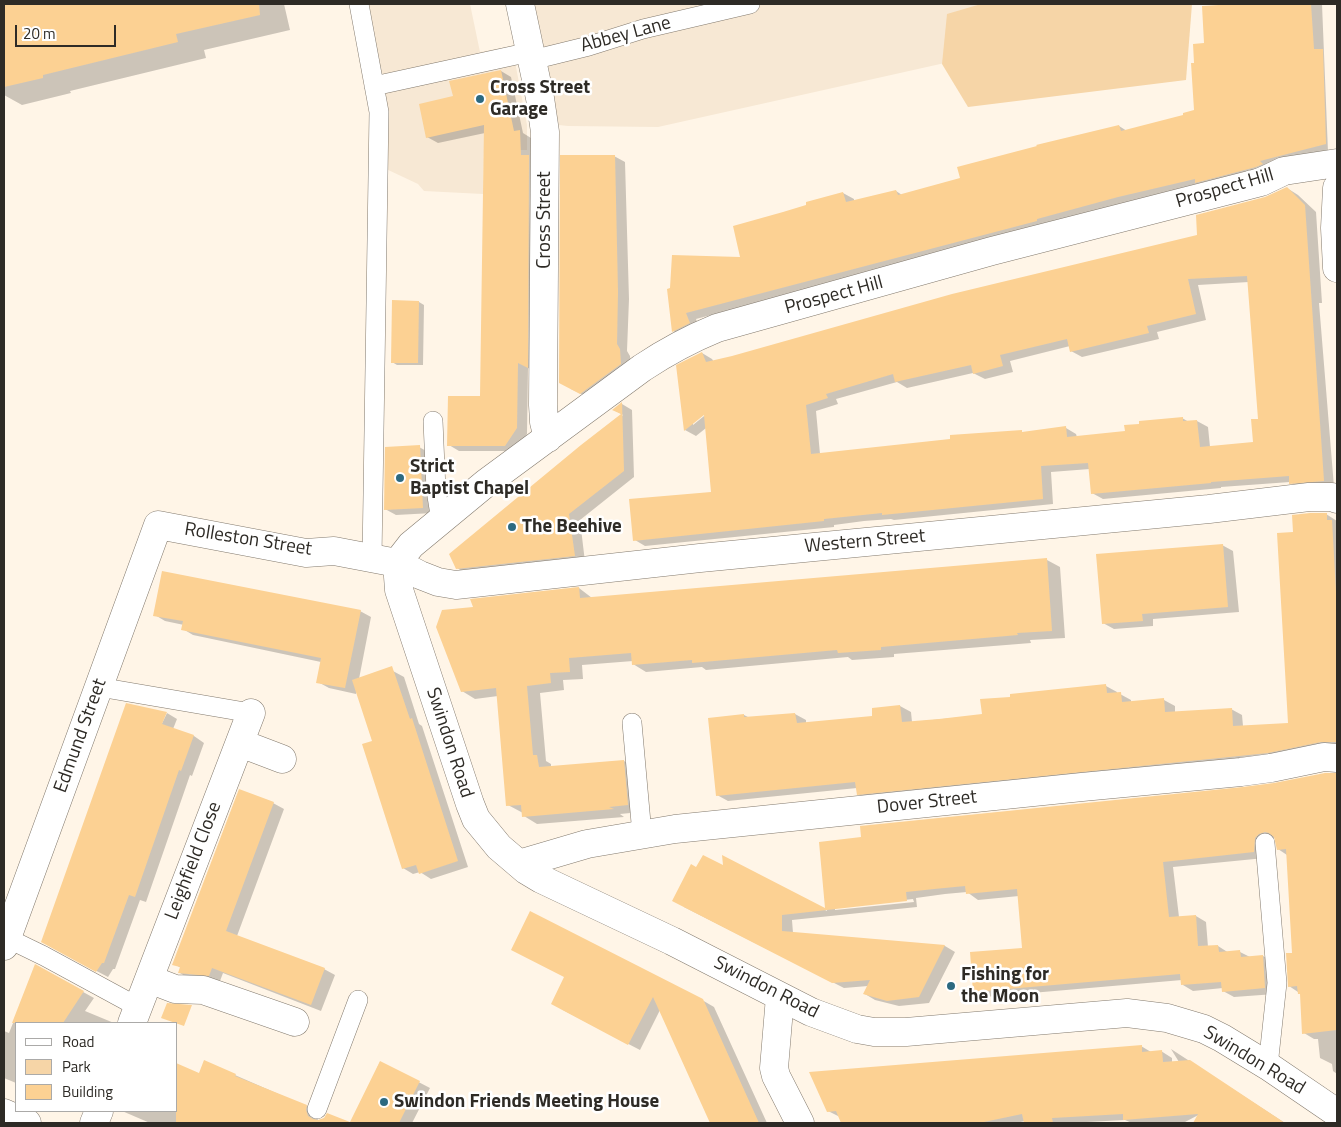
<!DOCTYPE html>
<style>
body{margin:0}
#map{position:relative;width:1341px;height:1127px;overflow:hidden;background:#fff5e7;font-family:"Titillium Web",sans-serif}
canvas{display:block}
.frame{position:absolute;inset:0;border:5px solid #2e2b26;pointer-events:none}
.legend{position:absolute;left:15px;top:1022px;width:162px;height:90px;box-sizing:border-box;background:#fff;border:1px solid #abaaa8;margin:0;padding:6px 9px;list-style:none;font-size:15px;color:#2e2b26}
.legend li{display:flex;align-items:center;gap:10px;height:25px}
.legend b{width:25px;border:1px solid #abaaa8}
.scale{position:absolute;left:15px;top:25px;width:101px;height:22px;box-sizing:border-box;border:2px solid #2e2b26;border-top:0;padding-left:6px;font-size:15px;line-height:18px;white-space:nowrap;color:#2e2b26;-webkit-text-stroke:4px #fff;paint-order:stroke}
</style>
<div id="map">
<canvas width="1341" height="1127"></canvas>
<div class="frame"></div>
<ul class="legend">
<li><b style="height:6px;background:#fff"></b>Road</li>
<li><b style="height:14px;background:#f6d5a7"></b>Park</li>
<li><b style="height:14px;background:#fcd193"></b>Building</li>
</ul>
<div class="scale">20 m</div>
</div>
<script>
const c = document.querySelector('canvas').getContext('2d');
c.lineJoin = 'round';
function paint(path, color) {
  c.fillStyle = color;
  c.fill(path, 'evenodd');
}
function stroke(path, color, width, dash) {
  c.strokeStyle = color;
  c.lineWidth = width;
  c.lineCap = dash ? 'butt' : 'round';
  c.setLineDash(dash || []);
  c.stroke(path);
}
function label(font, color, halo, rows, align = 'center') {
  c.font = font + ' "Titillium Web",sans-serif';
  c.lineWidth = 5;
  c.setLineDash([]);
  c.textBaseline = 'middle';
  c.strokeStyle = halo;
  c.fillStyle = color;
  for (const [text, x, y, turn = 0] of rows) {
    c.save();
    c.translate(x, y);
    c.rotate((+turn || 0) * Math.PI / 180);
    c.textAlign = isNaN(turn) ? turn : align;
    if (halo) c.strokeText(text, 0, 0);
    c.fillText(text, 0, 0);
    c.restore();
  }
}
paint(new Path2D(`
 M363 4H470L480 52 512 46 527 125V150H484L483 194 424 191 418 184 384 168Z
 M530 4H1139L1142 19 658 127 568 126 559 125Z`), '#f7e8d4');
paint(new Path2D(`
 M981 4H1192L1186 80 968 107 942 64 947 14Z`), '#f6d5a7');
paint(new Path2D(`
 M4 4H30L36 7 50 4H284L290 30 204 50 206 58 70 91 71 93 22 105 4 95Z
 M1226 4H1322L1328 152 696 319 700 329 684 337 673 331 668 290 742 258 784 214 843 193 854 199V202L896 191 902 195 961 179 1119 126 1127 131 1185 116 1195 111V64Z
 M501 71 511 77 523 133 531 138V157L539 162 538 372 528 368 527 434 516 451H459L449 445 481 397 485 133 438 143 427 137 454 97Z
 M614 156 625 162 629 299 627 351 630 356 631 371 592 399 571 389Z
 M1287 188 1298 195 1316 212 1322 303H1319L1334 487 1301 489 1290 482 1221 487V488L1103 499 1092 493 1090 469 1051 472 1053 504 894 520 891 519 864 521 834 525V527L645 546 635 540 713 493 706 428 696 436 685 430 678 366 702 353 712 359 714 362 1198 236 1265 198ZM1249 282 1259 420 1254 443 1210 447 1208 427 1197 421 1189 422 1182 418 1126 432 1077 437 1076 434 1066 428 820 454 816 411 838 404 836 399 897 382 907 388 973 373 985 379 1013 372 1010 361 1070 346 1071 351 1082 357 1159 339 1157 332 1206 320 1198 285ZM708 410 709 412 693 425V422Z
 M393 301 419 302 424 305 423 365H397L392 362Z
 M622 404 632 410 634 477 580 520 585 562 468 575 457 568 582 446 623 415 614 410Z
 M419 447 430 453 433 513 396 515 385 509Z
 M1326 514 1337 521V747L1251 762 868 800 858 794 857 788 728 801 717 795 744 715 750 718 795 714 806 720V723L874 717 873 709 900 706 911 712 912 722 983 715 1106 686 1117 692V694H1120L1131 700V703L1164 700 1175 706V713L1231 709 1242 715 1243 726 1290 724 1294 533Z
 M1222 545 1233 551 1239 612 1153 619V626L1114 629 1103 623Z
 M1047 560 1060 567 1065 638 1030 640 1031 643 894 654V657L852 660 848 657 706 670 702 667 646 672 633 664V661L582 665 583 679 563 680 564 690 540 693 546 761 551 764V767L624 761 637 769 641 812 620 814 624 817 537 824 524 816 523 813 508 805 498 696 475 699 462 691 475 608 579 588 592 598Z
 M360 611 371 617 359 679 393 671 404 677 419 724 422 726 468 867 431 879 420 872 413 874 403 868 374 742 357 690 356 694 329 688 318 682 321 662 193 635 183 629 184 625 165 621 155 615Z
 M167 713 177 719 173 729 194 736 204 743 192 776 190 775 146 902 140 900 115 969H113L108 977 53 948Z
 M1337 775V1074L1333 1071 1332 1064 1320 1058 1318 1039H1314L1304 1033 1301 994 1289 986 1293 954 1287 855 1278 849 1276 837 1270 839 1265 858 1173 867 1179 917 1196 916 1206 922 1208 947 1218 946 1229 953 1240 952 1250 957 1263 956 1274 962 1275 994 1234 997 1223 991V988L1193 991 1183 985 1182 980 985 997 975 991 1024 949 1019 896 978 900 967 892 945 894 916 898 917 907 792 920 793 933 945 946 955 952 929 1003 899 1006 875 1000 865 994 868 986 844 988 684 907 697 869 724 867V858L827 911 820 843 1243 789ZM913 899 914 902 835 910V908Z
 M273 803 284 809 237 936 324 969 335 975 321 1011 223 973 220 981 190 979 180 973 181 968 174 964Z
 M36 966 94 998 85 1011 114 1023H16V1083L4 1078V1031L9 1033Z
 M566 977 702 1000 714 1007 767 1123H712L660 1010 640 1050 563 1010Z
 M1141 1046 1151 1052 1161 1051 1172 1058V1062H1179L1171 1049 1285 1123H1216L1208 1110 1185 1122 1163 1123H1132L1125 1120 1068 1123H1026L1025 1121 1016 1123H843L840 1117 828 1111Z
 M205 1062 306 1106 317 1112 318 1121 325 1118 328 1115 348 1123H150L122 1111H176L200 1075Z
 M380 1062 430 1088 412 1123H351Z`), '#0003');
paint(new Path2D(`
 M4 4H259L260 15 176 34 178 42 43 75V78L4 87Z
 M1235 4H1311L1314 49H1323L1326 144 1260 161 1263 164 1256 167 1195 183V179L1118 197 1037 219V221L686 313 690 323 672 332 667 289 670 288 672 255 740 257 733 226 783 212 806 205V202L843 192 846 202 896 190 898 195 960 178 957 167 1037 146 1036 145 1119 125 1121 131 1183 115V113L1194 110 1191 63H1194L1193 44 1204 43 1202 6Z
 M501 70 514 131 520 130 521 155H529L528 368 518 363 517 428 505 446H447L448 396H480L484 125 426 138 419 104 453 96 449 81Z
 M560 155H615L618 292 617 344 620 349 621 364 580 394 559 383Z
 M1287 187 1305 205 1324 481 1289 484V476L1211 482V483L1091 494 1088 463 1041 466 1043 499 882 515V513L824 519V521L633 541 629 499 711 492 704 415 684 431 676 365 702 352 706 362 732 356 952 294 1197 235 1196 215 1265 197ZM1247 276 1258 419H1251L1253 442 1200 447 1197 420 1183 421V417L1139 421V424L1124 425 1125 431 1067 437 1066 426 1022 432V430L950 435V439L811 454 806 405 828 398 826 394 893 374 895 382 971 365 973 374 1003 366 1000 355 1067 339 1070 352 1149 333 1147 326 1196 314 1188 279Z
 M392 300 419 301 418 363H391Z
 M622 402 624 471 569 514 575 556 456 569 449 554 581 445 621 414 612 410Z
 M420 445 423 508 384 510 385 447Z
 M1310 513H1327V520H1332L1337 610V742H1321L1268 753 1239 756 857 795 855 782 716 796 708 718 744 714V717L795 713 797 723 872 716V708L900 705 902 722 939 719 982 714 980 699 1010 697V694L1106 684 1107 693 1121 692 1122 702 1164 698 1165 712 1232 708 1233 726 1288 723 1277 533 1293 532 1292 515Z
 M1223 544 1228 607 1142 614 1143 621 1102 624 1096 554Z
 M1047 558 1052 631 1017 633 1018 635 881 647V650L838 653 837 650 692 663V660L632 665 631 653 569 658 570 672 550 673 551 683 527 686 533 755H537L539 767 624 760 628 805 609 807 614 809 522 817 521 805 506 806 496 688 461 692 436 627 442 610 473 607 470 599 579 587 580 598Z
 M162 571 361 610 345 688 316 683 321 658 181 630 183 621 153 616Z
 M392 666 410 719 412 718 458 861 419 874 416 865 402 869 362 744 372 741 352 680Z
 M126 703 167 712 162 724 194 735 181 771 179 770 135 897 129 895 104 963H102L96 972 41 942Z
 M1325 773H1337V1030L1302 1034 1300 994H1298L1297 986 1288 987 1286 953H1292L1286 849 1277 850 1274 837 1269 833 1265 832 1259 834 1255 838 1254 852 1163 862 1169 917 1196 915 1198 946 1218 945 1219 952 1240 950 1241 957 1263 955 1265 988 1222 992 1221 982 1181 985 1180 974 973 992 970 952 1022 948 1017 889 966 894 965 886 934 889 906 892 907 901 782 915V931L945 945 919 997 887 1001 863 994 870 980 832 983 672 901 691 864 696 867 703 855 723 865 722 855 825 908 819 842 861 837 860 826 1243 787 1274 783Z
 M239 789 274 802 226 931 325 968 311 1005 212 968 209 976 178 973 180 967 172 965Z
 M530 911 703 999 759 1123H710L653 997 628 1045 551 1004 564 977 511 950Z
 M35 964 84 991 63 1023H12Z
 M167 1003 192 1005 184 1026 161 1018Z
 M1142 1045V1052L1162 1050 1163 1062 1190 1060 1285 1123H1193L1198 1114 1123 1120V1114L1052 1118 1053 1123H1024L1022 1114 979 1123H841L836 1111 827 1112 809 1072Z
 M204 1060 236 1074 235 1076 307 1105 306 1110 308 1116 313 1119 318 1120 324 1118 327 1113 350 1122 380 1061 420 1081 399 1123H176V1063L199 1073Z`), '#fcd193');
const service = new Path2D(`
 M359 4 379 112 372 558
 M532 60 589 46 643 29 750 4
 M374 86 530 52
 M433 421 436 490 441 521
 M99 687 251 713
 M632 723 642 834
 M1265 843 1277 983 1268 1066
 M7 938 44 956 138 1007
 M317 1109 358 1000`);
const minor = new Path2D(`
 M520 4 540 98 545 132 543 405 544 422 548 438
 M1337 188 1335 228 1337 268
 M397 563 399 590 470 804 476 819 499 847 526 870 541 879 672 941 811 1012 857 1029 874 1032H906L1127 1013 1167 1018 1204 1029 1222 1038 1268 1066 1337 1113
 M397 563 411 545 486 483 642 368C666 352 690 339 717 328L992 251 1261 182 1284 171 1337 163
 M240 743 282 759
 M519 864 587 844 675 829 1082 787 1241 772 1271 768 1324 757 1337 758
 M4 946 158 525 306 553 334 551 397 563 420 575 438 582 456 585 700 558 1209 509 1309 497H1332L1337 499
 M149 979 175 989 203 990 295 1022
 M780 997 774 1068 776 1076 800 1123
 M132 1023 251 713
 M4 1113 27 1123
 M94 1123 99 1111`);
stroke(service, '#837a6e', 20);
stroke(minor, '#837a6e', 29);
stroke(service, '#fff', 19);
stroke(minor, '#fff', 28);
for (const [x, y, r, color] of [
 [480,99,5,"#2c6980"],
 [400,478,5,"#2c6980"],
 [512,527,5,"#2c6980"],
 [951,986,5,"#2c6980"],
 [384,1102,5,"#2c6980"]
]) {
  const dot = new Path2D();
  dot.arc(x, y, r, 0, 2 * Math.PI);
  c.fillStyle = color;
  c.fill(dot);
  stroke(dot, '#fff', 2);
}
label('19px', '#2e2b26', '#fff', [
 ["Abbey Lane",626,35,-15],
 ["Prospect Hill",1225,189,-16],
 ["Cross Street",545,220,-90],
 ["Prospect Hill",834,296,-15],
 ["Rolleston Street",248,540,9],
 ["Western Street",865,542,-5],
 ["Edmund Street",81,736,-70],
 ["Swindon Road",449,743,72],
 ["Dover Street",927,803,-6],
 ["Leighfield Close",194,861,-69],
 ["Swindon Road",766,988,27],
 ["Swindon Road",1254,1061,31]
]);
label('bold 19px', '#2e2b26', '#fff', [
 ["Cross Street",490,88],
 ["Garage",490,110],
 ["Strict",410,467],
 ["Baptist Chapel",410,489],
 ["The Beehive",522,527],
 ["Fishing for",961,975],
 ["the Moon",961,997],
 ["Swindon Friends Meeting House",394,1102]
], 'left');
</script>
